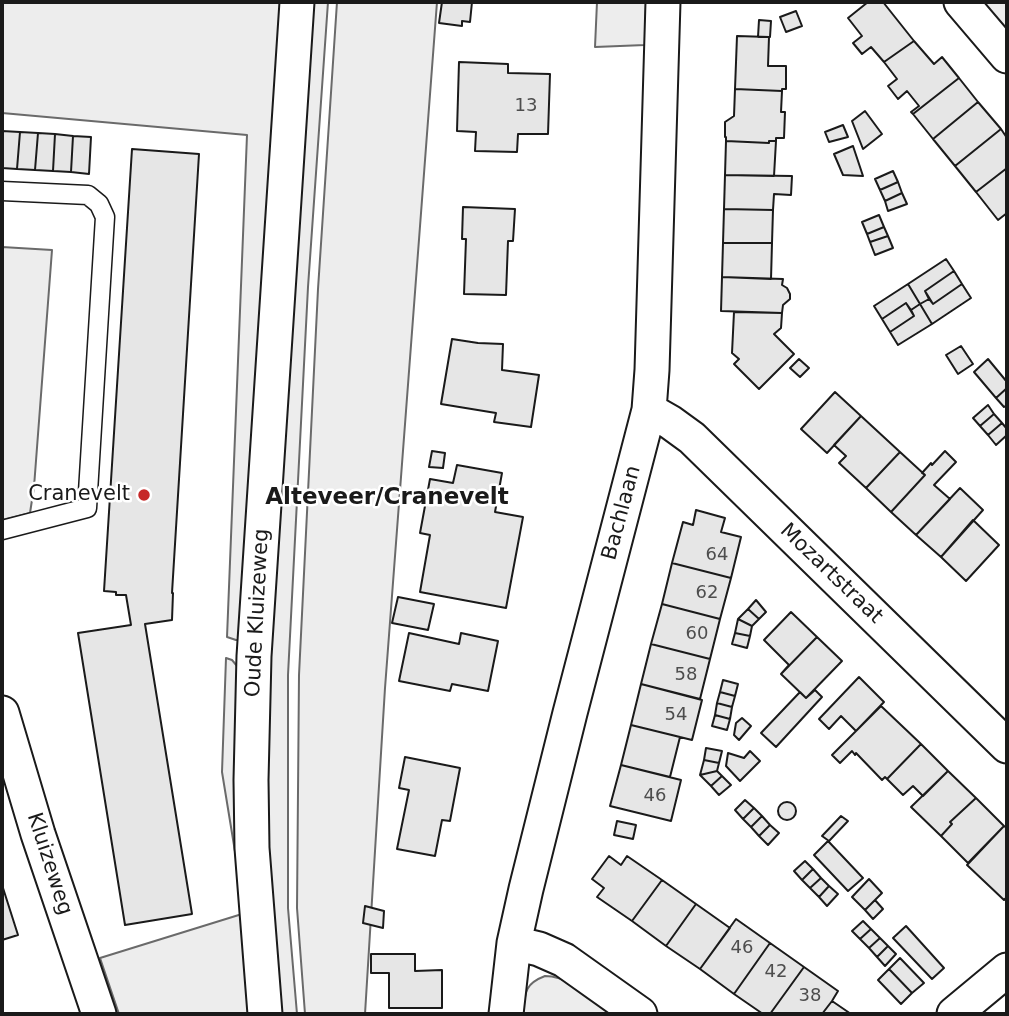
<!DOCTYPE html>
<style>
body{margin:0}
#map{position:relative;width:1009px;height:1016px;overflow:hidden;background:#fff;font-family:"DejaVu Sans",sans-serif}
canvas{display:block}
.frame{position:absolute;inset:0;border:4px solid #1a1a1a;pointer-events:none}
</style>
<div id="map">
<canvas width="1009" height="1016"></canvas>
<div class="frame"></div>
</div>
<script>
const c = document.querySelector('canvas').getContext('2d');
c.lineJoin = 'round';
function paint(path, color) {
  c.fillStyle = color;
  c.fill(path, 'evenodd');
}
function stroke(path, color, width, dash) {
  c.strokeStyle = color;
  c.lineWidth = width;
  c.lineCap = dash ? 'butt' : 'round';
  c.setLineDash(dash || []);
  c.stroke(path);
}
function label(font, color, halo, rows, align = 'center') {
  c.font = font + ' "DejaVu Sans",sans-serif';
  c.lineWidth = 5;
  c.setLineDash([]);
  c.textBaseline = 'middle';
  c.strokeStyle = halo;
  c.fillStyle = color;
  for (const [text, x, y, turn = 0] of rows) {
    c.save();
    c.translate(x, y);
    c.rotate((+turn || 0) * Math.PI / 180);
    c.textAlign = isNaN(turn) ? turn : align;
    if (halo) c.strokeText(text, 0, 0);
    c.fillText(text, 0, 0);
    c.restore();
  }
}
const green = new Path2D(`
 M2 2H281L241 640H236L227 637 247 135 2 113Z
 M311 2H328L308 287 288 675V908L297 1014H279L269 910 264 716Z
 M337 2H437L385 688 365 1014H305L297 908 299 675 318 289Z
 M597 2H646L645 45 595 47Z
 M980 2H1007V35Z
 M2 247 52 250 34 487 30 513 2 520Z
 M226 658 232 660 237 666 239 876 222 772Z
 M242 914 250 1014H119L100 958Z
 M545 976C570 976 595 1000 615 1014H523C525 993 524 984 545 976Z`);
paint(green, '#ededed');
stroke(green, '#6a6a6a', 2);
const building = new Path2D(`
 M442 2H472L470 22 462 21V26L439 23Z
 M868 2H883L914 41 884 62 871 47 862 54 853 43 862 36 848 18Z
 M796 11 802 26 786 32 780 17Z
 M759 20 771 21 770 37H758Z
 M737 36 769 37 768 66H786V89H782V91L735 89Z
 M914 41 934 64 942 57 959 78 913 114 911 112 919 106 907 91 898 99 888 86 897 79 884 62Z
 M459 62 508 64V73L550 74 548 134H518L517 152 475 151 476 132 457 131Z
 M959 78 978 102 933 139 913 114Z
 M735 89 782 91 781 112H785L784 138H776V141H769V143L726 141V137H725V122L734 116Z
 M978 102 1001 129 955 166 933 139Z
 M865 111 882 134 863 149 852 121Z
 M843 125 848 137 829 142 825 132Z
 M1001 129 1007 138V168L976 192 955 166Z
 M2 131 20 132 17 169 2 168Z
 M20 132 38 133 35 170 17 169Z
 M38 133 55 134 53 171 35 170Z
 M55 134 73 136 71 172 53 171Z
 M73 136 91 137 89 174 71 172Z
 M726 141 769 143V141H776L774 176 725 175Z
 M853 146 863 176 843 175 834 154Z
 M132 149 199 154 172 593H173L172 620 145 624 192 914 125 925 78 633 131 625 126 595H116V592L104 591Z
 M1007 168V213L998 220 976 192Z
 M893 171 898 182 880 190 875 179Z
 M725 175 792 176 791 195 774 194 773 210 724 209Z
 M898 182 902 193 885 201 880 190Z
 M902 193 907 204 888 211 885 201Z
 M463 207 515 209 513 241H508L506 295 464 294 466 239H462Z
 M724 209 773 210 772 243H723Z
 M879 215 884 227 867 234 862 222Z
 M884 227 888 236 870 242 867 234Z
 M888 236 893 248 875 255 870 242Z
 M723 243H772L771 279 722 277Z
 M946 259 954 271 925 291 929 299 920 304 908 284Z
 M954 271 962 284 933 304 925 291Z
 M722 277 783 279 782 285 787 288 790 294V299L783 305 782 313 721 311Z
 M908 284 920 304 911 310 906 303 882 319 874 306Z
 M962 284 971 298 932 324 920 304 929 299 933 304Z
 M906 303 914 316 890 332 882 319Z
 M920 304 932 324 898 345 890 332 914 316 911 310Z
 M734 312 782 313 781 328 774 334 794 354 759 389 734 364 739 359 732 353Z
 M452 339 478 343 503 344 502 370 539 375 531 427 494 422 496 413 441 404Z
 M961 346 973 364 958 374 946 355Z
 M799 359 809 368 800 377 790 368Z
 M988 359 1007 382V388L996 398 974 372Z
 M1007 388V405L1004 407 996 398Z
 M835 392 861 416 827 453 801 429Z
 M988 405 994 414 980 426 973 418Z
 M994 414 1002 423 988 435 980 426Z
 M861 416 900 452 866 488 839 463 846 456 834 445Z
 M1002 423 1007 429V435L996 445 988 435Z
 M432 451 445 453 443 468 429 467Z
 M945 451 956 462 934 485 950 499 916 535 891 512 925 475 922 473 931 463 932 465Z
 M900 452 925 475 891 512 866 488Z
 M457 465 502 473 495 512 523 517 506 608 420 592 430 535 420 533 430 479 453 483Z
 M960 488 983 510 941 557 916 535Z
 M696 510 725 518 721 532 741 537 731 578 672 563 683 522 693 525Z
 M973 520 999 545 966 581 941 557Z
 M672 563 731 578 720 619 662 604Z
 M398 597 434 604 428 630 392 623Z
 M756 600 766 612 759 619 748 609Z
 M662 604 720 619 710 659 651 644Z
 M748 609 759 619 752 626 738 619Z
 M791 612 817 637 781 674 789 665 764 640Z
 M738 619 752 626 750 636 735 633Z
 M409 633 459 644 461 633 498 641 488 691 452 684 450 691 399 681Z
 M735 633 750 636 747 648 732 644Z
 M817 637 842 661 806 698 781 674Z
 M651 644 710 659 700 699 641 684Z
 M859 677 884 702 856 731 841 716 829 729 819 719Z
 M723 680 738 684 735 696 720 692Z
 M641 684 702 700 692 740 631 725Z
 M815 690 822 697 776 747 761 733 800 692 806 698Z
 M720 692 735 696 732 707 717 703Z
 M717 703 732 707 730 719 715 715Z
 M881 706 921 744 887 779 885 777 882 780 856 753 855 755 852 751 840 763 832 755Z
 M715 715 730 719 727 730 712 726Z
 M742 718 751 726 739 740 734 735 736 723Z
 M631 725 680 737 670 777 621 765Z
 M921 744 948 771 923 796 913 786 903 795 887 779Z
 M706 748 722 751 719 763 704 760Z
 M750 751 760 761 740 781 726 766 728 753 744 758Z
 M405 757 460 768 450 821 442 820 435 856 397 849 409 790 399 788Z
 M704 760 719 763 717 771 700 775Z
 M621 765 681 780 671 821 610 806Z
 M717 771 722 776 711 786 700 775Z
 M948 771 976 798 950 822 952 824 941 836 911 807Z
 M722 776 731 785 719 795 711 786Z
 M976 798 1004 826 968 863 941 836 952 824 950 822Z
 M745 800 754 808 743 819 735 810Z
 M778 811a9 9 0 1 1 18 0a9 9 0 1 1-18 0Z
 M754 808 762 816 751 827 743 819Z
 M762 816 770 825 759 836 751 827Z
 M841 816 848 821 829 841 822 836Z
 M617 821 636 825 633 839 614 835Z
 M770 825 779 833 768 845 759 836Z
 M1004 826 1007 828V897L1004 900 967 865Z
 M828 841 863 878 848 891 814 855Z
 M609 856 621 865 627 856 662 880 632 921 597 897 604 888 592 879Z
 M805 861 813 869 802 880 794 871Z
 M813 869 821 878 810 888 802 880Z
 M821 878 829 886 819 897 810 888Z
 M869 879 882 893 865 910 852 897Z
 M662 880 696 904 666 946 632 921Z
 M829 886 838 894 827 906 819 897Z
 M3 888 18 935 2 940V889Z
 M875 900 883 909 873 919 865 910Z
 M696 904 730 928 700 969 666 946Z
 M365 906 384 911 383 928 363 923Z
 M736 919 770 943 734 994 700 969Z
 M863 921 871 929 860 939 852 931Z
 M906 926 944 968 932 979 893 938Z
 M871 929 880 938 869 948 860 939Z
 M880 938 888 946 877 957 869 948Z
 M770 943 804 967 770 1014H763L734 994Z
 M888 946 896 954 885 966 877 957Z
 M371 954H415V971L442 970V1008H389V973H371Z
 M900 958 924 983 912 993 889 969Z
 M804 967 838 991 832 1001 822 1014H770Z
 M889 969 912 993 901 1004 878 980Z
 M832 1001 851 1014H822Z`);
paint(building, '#e6e6e6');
stroke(building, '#1a1a1a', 2);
const service = new Path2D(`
 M2 191 88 195 99 204 105 217 87 508 2 530`);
const minor = new Path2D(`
 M961 2 1007 56
 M649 410 670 422 692 438 1007 746
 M2 713 38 834 99 1014
 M514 943 539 949 564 960 640 1014
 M265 1014 252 848 251 780 254 656 297 2
 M506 1014 514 943 526 889 570 713 649 410 652 370 663 2
 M954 1014 1007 970`);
stroke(service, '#1a1a1a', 21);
stroke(minor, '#1a1a1a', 37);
stroke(service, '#fff', 18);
stroke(minor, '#fff', 33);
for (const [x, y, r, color] of [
 [144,495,7,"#c62828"]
]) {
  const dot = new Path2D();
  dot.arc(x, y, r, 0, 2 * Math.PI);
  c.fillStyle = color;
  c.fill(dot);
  stroke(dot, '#fff', 2.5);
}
label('18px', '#4d4d4d', null, [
 ["13",526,106],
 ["64",717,555],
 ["62",707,593],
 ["60",697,634],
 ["58",686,675],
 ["54",676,715],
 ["46",655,796],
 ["46",742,948],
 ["42",776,972],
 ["38",810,996]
]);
label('21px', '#1a1a1a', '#fff', [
 ["Cranevelt",130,495]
], 'right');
label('21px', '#1a1a1a', '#fff', [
 ["Bachlaan",622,513,-75],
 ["Mozartstraat",831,574,44],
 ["Oude Kluizeweg",258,613,-87],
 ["Kluizeweg",49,864,72]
]);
label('bold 23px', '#1a1a1a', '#fff', [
 ["Alteveer/Cranevelt",387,498]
]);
</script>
